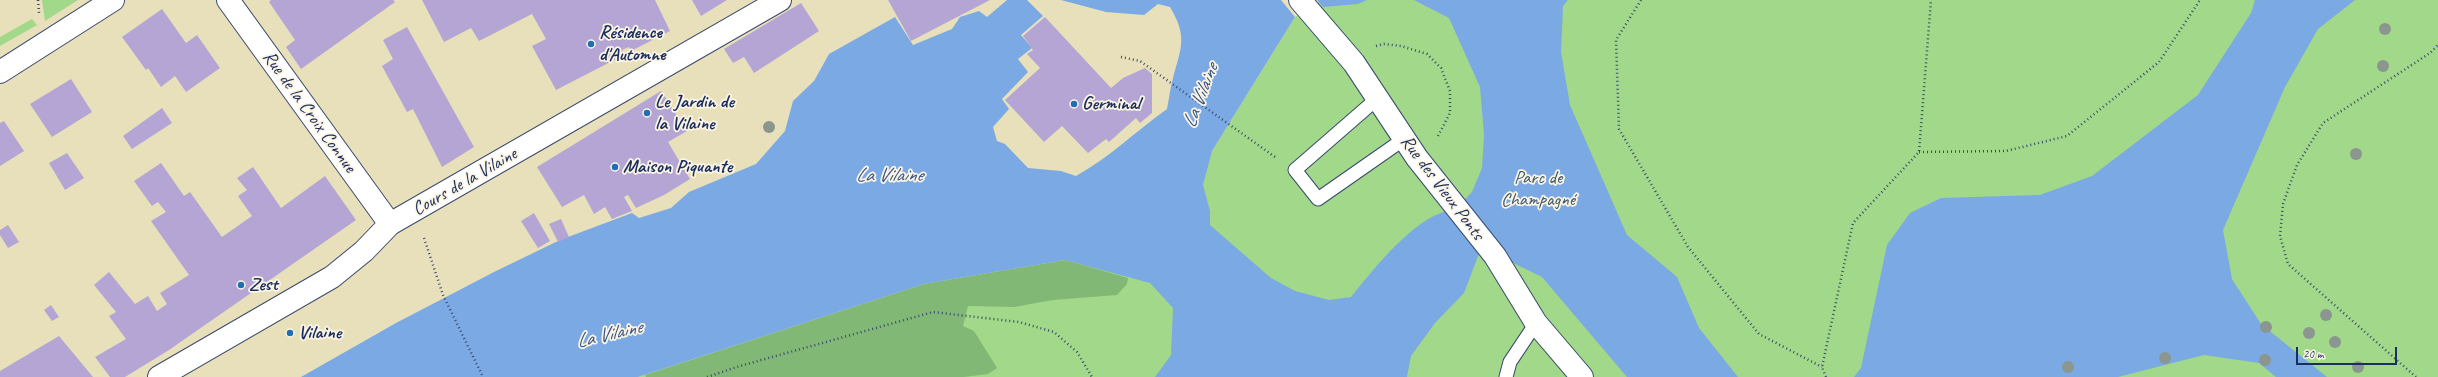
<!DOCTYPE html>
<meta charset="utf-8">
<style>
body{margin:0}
#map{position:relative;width:2438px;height:377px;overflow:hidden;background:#e8e0bb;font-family:Caveat,sans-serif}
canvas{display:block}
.scale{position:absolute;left:2296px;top:347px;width:101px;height:18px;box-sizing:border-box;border:2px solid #1b2f5e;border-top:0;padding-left:5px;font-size:12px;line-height:14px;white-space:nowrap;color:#1b2f5e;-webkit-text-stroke:3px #fcf5e5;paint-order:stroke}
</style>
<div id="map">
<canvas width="2438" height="377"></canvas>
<div class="scale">20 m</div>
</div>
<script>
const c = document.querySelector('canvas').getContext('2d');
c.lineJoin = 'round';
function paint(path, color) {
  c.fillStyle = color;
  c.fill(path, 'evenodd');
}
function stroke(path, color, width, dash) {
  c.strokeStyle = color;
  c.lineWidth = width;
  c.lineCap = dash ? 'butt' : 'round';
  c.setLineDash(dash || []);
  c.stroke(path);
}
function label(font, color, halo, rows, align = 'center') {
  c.font = font + ' Caveat,sans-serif';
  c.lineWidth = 3.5;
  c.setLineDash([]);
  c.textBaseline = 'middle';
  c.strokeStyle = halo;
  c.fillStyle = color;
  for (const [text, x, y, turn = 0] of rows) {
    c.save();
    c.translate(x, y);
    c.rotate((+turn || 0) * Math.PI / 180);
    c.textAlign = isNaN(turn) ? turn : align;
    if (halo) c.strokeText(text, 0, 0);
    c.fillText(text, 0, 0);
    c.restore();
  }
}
paint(new Path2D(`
 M42 0H78L45 21Z
 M1321 0H2438V377H638L924 284 1065 260 1212 151 1295 17Z
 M32 19 37 25 0 46V37Z`), '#a2d889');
paint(new Path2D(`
 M1065 260 1128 278 1127 284 1117 295 1053 300 1014 307 968 306 963 326 974 331 997 368 988 374 964 377H646L645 375 924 284Z`), '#81b875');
paint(new Path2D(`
 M1007 0H1027L1043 16 1021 35 1032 48 1018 59 1028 72 1002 99 1009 109 993 127 997 141 1005 144 1028 168 1061 171 1076 176C1109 158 1136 131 1167 109 1169 99 1170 89 1173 78 1181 48 1188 37 1170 7L1158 4 1144 15 1106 12 1061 0H1281L1295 17 1212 151 1203 185 1210 211V225L1271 278 1295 291 1329 300 1351 297C1374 269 1413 218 1450 210L1480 251 1464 293 1435 323 1411 356 1407 377H1155L1171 355 1173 308 1150 283 1065 260 924 284 638 377H301L396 323 494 272 560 240 632 213 639 218 671 208 689 192 756 164 785 131 793 101 814 81 829 54 895 17 913 45 952 29 960 17 979 11 987 17Z
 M1317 0H1367L1358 4 1323 7Z
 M1414 0H1568L1563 6 1561 52 1570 105 1627 235 1677 277 1699 328 1738 377H1627L1542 277 1503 258 1463 201 1472 192 1482 168 1484 135 1480 87 1449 18Z
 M2255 0H2355L2318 29 2285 87 2223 230 2232 279 2261 324 2327 377H2276L2259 363 2204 355 2118 377H1854L1861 368 1887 245 1910 213 1941 198 2040 195 2092 176 2198 95 2251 13Z`), '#7aa9e4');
paint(new Path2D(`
 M271 0H393L395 2 301 69 286 47 295 40 269 2Z
 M422 0H655L670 31 631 51 629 47 622 50 624 55 556 90 532 46 546 39 532 14 479 41 471 28 444 42Z
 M692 0H727L701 16Z
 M888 0H990L911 41Z
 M801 3 819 31 754 73 744 57 733 63 724 49Z
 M162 9 186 43 197 35 220 68 186 92 175 76 161 87 148 68 146 70 122 37Z
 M1045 17 1111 88 1123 78 1145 68 1152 74V113L1140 123 1136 118 1109 142 1106 139 1088 153 1062 126 1044 142 1005 100 1040 68 1027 54 1033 50 1023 36Z
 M407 27 474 147 442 167 413 109 407 112 382 66 393 59 383 40Z
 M71 79 92 112 52 137 30 104Z
 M661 91 687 131 668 142 690 179 664 195 636 208 628 195 624 197 632 211 612 219 605 207 594 214 584 195 562 207 537 167Z
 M162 108 172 123 132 149 123 136Z
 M4 121 24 151 0 166V123Z
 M67 153 84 178 65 190 49 163Z
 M161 163 184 196 190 192 222 237 252 216 238 196 247 190 237 178 253 167 281 208 325 176 356 220 169 350 125 377H110L95 357 126 339 109 316 116 312 94 285 109 272 135 304 148 296 157 311 167 304 160 293 189 275 151 221 166 212 158 202 152 206 134 181Z
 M534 213 550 241 538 248 521 221Z
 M561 219 569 237 558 242 549 224Z
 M8 225 19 242 8 248 0 235V230Z
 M51 305 59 317 52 321 44 310Z
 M59 336 93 377H0V371Z`), '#b4a5d5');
const lane = new Path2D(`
 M1379 97 1295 170 1318 199 1404 139
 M1506 377 1510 362 1536 323`);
const street = new Path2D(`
 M1300 0 1354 63 1417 158 1495 256 1536 323 1582 377
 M0 72 113 0
 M390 224 780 0`);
const secondary = new Path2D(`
 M159 377 332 277 364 251 390 224 228 0`);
stroke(lane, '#3a4a6c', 15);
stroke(street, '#3a4a6c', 24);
stroke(secondary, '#3a4a6c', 24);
stroke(new Path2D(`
 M38 0 39 13
 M1641 0 1616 40 1619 129 1688 247 1759 334 1822 367
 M1376 46 1384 44 1401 46 1427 54 1441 68 1450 91V113L1438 136
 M1121 57 1140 61 1275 157
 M1919 152 2006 151 2067 136 2159 62 2200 0
 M424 238 443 295 483 377
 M707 377 740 366 933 312 1019 322 1054 332 1077 352 1092 377
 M1826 377 1822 367 1853 223 1919 152 1931 0
 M2416 377 2288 264 2280 236 2283 204 2297 165 2323 123 2430 53 2438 45`), '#3a4a6c', 2.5, [1, 3]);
stroke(lane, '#fff', 13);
stroke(street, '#fff', 22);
stroke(secondary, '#fff', 22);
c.fillStyle = '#8a968e';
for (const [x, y] of [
 [2385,29],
 [2383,66],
 [769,127],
 [2356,154],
 [2326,315],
 [2266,327],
 [2309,333],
 [2335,342],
 [2165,358],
 [2265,360],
 [2068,367],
 [2358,367]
]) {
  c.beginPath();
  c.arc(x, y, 6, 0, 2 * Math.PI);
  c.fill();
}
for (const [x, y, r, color] of [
 [591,44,4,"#1f6fb2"],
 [1074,104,4,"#1f6fb2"],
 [647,113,4,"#1f6fb2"],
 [615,167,4,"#1f6fb2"],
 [241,285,4,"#1f6fb2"],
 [290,333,4,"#1f6fb2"]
]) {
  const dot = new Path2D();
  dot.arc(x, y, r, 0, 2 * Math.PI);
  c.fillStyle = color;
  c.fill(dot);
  stroke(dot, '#fcf5e5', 1.5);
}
label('bold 19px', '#1b2f5e', '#fcf5e5', [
 ["Résidence",599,33],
 ["d'Automne",599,55],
 ["Le Jardin de",655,102],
 ["la Vilaine",655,124],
 ["Germinal",1082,104],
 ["Maison Piquante",623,167],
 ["Zest",249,285],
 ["Vilaine",298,333]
], 'left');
label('19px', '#1b2f5e', '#fcf5e5', [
 ["Rue de la Croix Connue",309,112,54],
 ["Cours de la Vilaine",465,182,-30],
 ["Rue des Vieux Ponts",1442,188,53]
]);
label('19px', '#3d5969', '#fcf5e5', [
 ["Parc de",1538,178],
 ["Champagné",1538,200]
]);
label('italic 20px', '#385486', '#fcf5e5', [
 ["La Vilaine",1201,96,-69],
 ["La Vilaine",889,176],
 ["La Vilaine",609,335,-13]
]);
</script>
